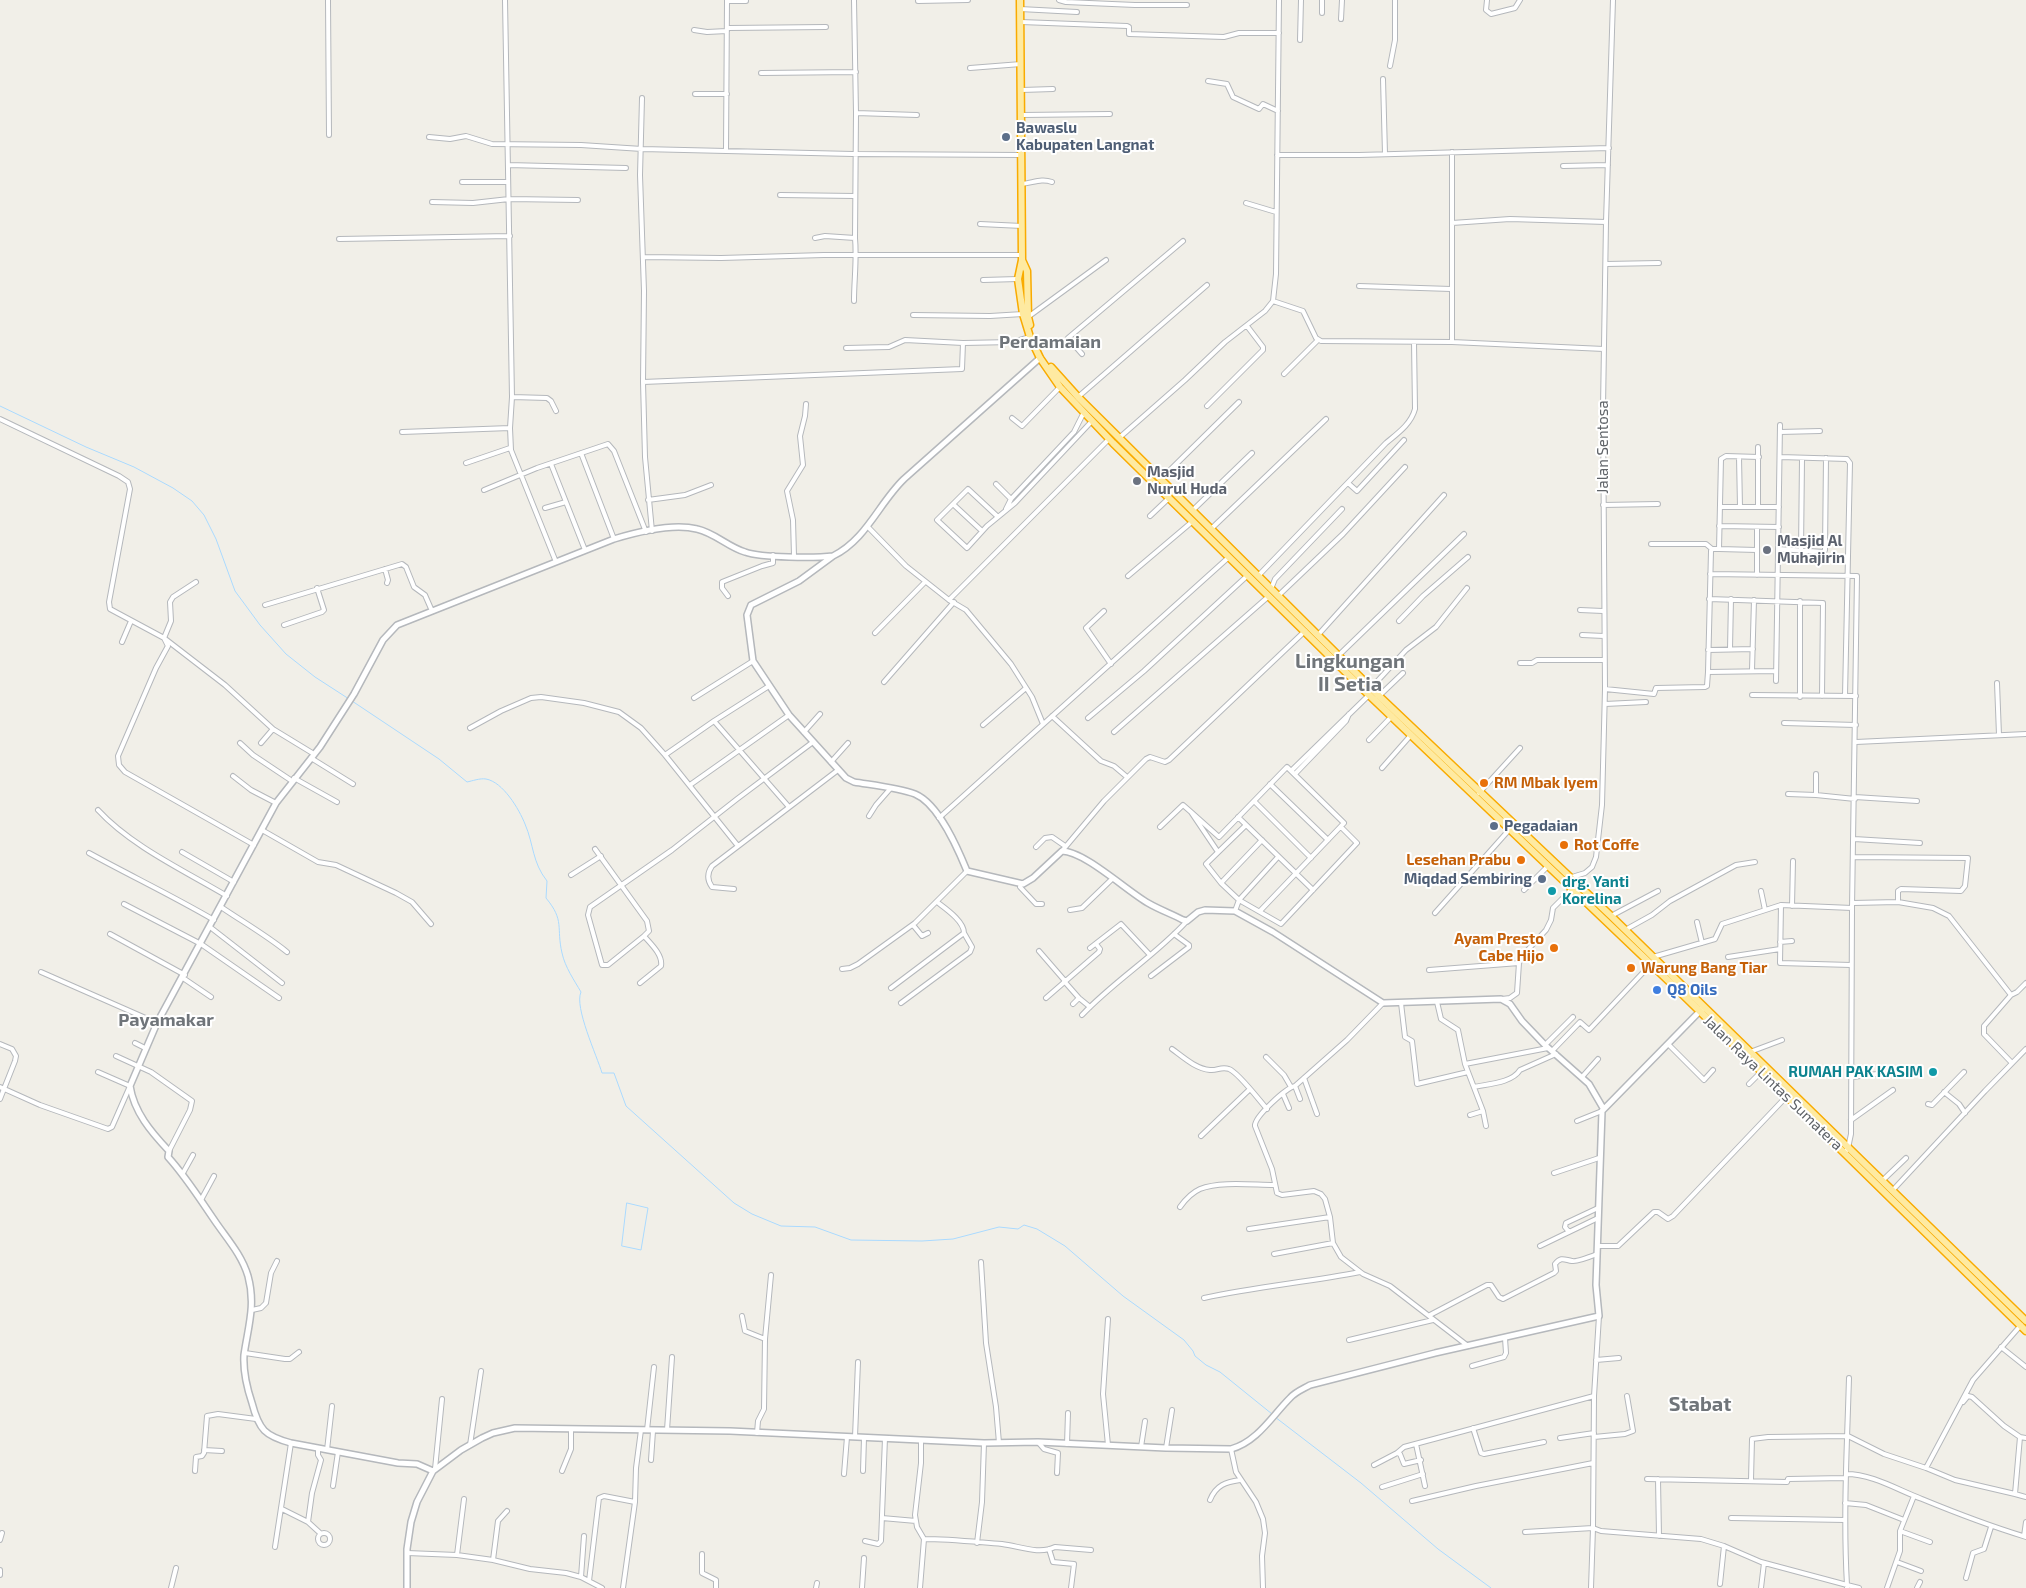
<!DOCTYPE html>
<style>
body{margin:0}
canvas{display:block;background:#f1efe8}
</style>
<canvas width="2026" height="1588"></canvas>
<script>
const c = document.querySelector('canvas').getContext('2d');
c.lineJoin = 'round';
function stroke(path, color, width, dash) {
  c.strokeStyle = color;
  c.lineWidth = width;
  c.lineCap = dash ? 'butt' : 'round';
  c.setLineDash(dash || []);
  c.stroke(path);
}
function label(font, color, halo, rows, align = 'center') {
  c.font = font + ' "Exo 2",sans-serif';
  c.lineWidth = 4;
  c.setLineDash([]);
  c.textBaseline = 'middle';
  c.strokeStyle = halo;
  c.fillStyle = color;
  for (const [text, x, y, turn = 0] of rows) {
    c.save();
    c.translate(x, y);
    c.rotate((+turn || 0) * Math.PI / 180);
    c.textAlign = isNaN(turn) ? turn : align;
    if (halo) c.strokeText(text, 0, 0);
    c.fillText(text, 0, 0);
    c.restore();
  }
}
stroke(new Path2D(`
 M0 406 86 447 134 467 173 488 192 501 204 515 216 539 235 591 260 625 286 654 315 677 349 699
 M352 701 439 759 467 782C472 781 480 778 486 779 503 782 519 809 525 824 534 845 532 862 547 881L546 898C565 921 556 927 562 953 565 967 574 980 581 992 574 1007 597 1056 602 1073H614L626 1106 734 1203 752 1214 781 1226 815 1227 851 1240 922 1241 953 1239 999 1227 1018 1229 1024 1225 1037 1229 1065 1246 1123 1296 1184 1340 1193 1351 1195 1356 1206 1365 1220 1372 1272 1414
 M627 1203 648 1208 641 1250 622 1246Z
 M1275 1417 1361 1483 1438 1549 1491 1588`), '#aadaff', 1);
const minor = new Path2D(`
 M328 0 329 135
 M505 0 512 397 510 428 511 450 556 562
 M854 0 856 113 855 238C857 259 854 280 854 301
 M1059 0 1066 2 1135 5H1187
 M1487 0 1486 10 1491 14 1515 8 1520 0
 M727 1H746
 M918 1 968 0
 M1020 9 1077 12
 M1322 13V0
 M1341 19 1342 0
 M1021 22 1127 26 1129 27V34L1224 37 1239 33H1279
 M728 28 826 27
 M694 30 707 32 727 31
 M1300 40 1301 0
 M1390 66 1395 40V0
 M970 68 1021 64
 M761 73 856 72
 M1383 79 1385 154
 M1208 81 1227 84 1233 97 1259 109 1263 104 1278 111
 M1022 90 1053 89
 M695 94H727
 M642 98 640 175 644 291 643 382 645 457 652 531
 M856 113 917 115
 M1022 115 1110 114
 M429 137 450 139 466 136 492 144 581 145 642 149 853 154 1021 155
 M726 150 727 0
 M1452 152V342
 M1277 155H1359L1609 148
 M508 165 626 168
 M1563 166 1608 165
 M462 182H508
 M1021 184C1033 183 1041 178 1052 182
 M780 195 855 196
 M432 202 473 203 509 199 578 200
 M1246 203 1276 212
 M1452 223 1510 219 1606 222
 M980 224 1022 226
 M815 238 825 236 855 238
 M339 239 510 236
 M643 257 721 258 824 255H1022
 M1606 264 1659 263
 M983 280 1018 279
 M1359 286 1451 289
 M1273 301 1303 311 1316 338 1321 341 1452 342 1604 349
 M913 315 990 316 1023 314
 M1028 317 1106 260
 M846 348 889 347 905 340 963 343
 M1082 354 1068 338 1183 241
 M1284 374 1318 340
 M643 382 962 369 963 343 1013 342 1030 337
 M512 397 547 398 551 401 556 411
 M1078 397 1207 285
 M1207 406 1263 350V347L1247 326
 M1012 418 1022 426 1060 387
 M0 419 119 476 128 482 130 489 109 602 110 609 164 638 225 685 273 729 314 754
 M402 432 510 428
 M1780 432 1820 431
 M1119 438 1185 380 1225 342 1265 311 1273 301 1276 274 1279 0
 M581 453 614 539
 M1739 457 1740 507
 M1759 457 1726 456 1721 459 1719 549H1712L1711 551 1708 672 1776 671
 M1780 457 1847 459 1850 463 1845 696
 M466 463 510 448
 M551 464 585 550
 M1161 479 1239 402
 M1348 483 1357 491 1404 440
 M996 484 1011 499
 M484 490 537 468 608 444 614 451 646 532
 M648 500 685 495 711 485
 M954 505 982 531
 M1603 505 1658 504
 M1721 507H1758V447
 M1758 507H1779
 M545 508 566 502
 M1006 509 1011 499 1074 432 1084 412
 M1192 511 1252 453
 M997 516 968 489 937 520 967 548 987 526 1015 503 1092 421
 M1150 516 1169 498
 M1719 526 1779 527
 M868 527 906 566 949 600 966 610 1011 664 1032 697 1043 724
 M1211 529 1326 419
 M1651 544H1706L1712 549
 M1719 549 1757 550
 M1778 549 1824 552 1825 550 1826 458
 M1801 551 1802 459
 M794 556 793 520 787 491 803 465 800 436 805 416 806 404
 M385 569 388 580 387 583
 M1710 574 1857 576 1852 908 1851 1134 1848 1148 1845 1152
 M1757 575V527
 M1128 576 1193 521
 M1258 576 1386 443C1398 433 1411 424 1415 409L1414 342
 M196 582 173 597 170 602 171 621 164 638 168 646 156 668 118 756 119 765 125 772 254 845
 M1271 589 1275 579 1342 509
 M1279 595 1343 534 1405 467
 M728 596 722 588V582L762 566 773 563V555
 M1709 599 1823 603 1822 696
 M949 600 1109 439
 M265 605 402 564 406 567 414 587 425 595 432 611
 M1580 610 1603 611
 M1104 611 1086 628 1111 664
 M1399 621 1423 596 1468 557
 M284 625 322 612 324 610 317 588
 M875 633 925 582
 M1318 635 1444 495
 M1582 635 1604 636
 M122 642 131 621
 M1730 649 1731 599
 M1708 650 1753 649
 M1338 656 1464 534
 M1520 663H1532L1537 660H1604
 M1752 670 1754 600
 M1776 681 1780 425
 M884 682 954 602
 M1997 683 1999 735
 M1371 688 1406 650 1436 627 1467 588
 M1605 689 1654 694 1656 688 1705 687 1707 686 1708 672
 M1752 695 1856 696
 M1379 696 1403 673
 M1800 697V601
 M694 698 753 661
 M1605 704 1646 702
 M1052 716 1101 761 1114 766 1127 777
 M1088 718 1144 671 1248 575
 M714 721 789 807
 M1784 723 1856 725
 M983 725 1026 688
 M470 728 501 711 531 698 541 697 584 703 619 712 641 728 665 755 738 846
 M804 732 820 714
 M1114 732 1269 596
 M1369 740 1392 716
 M1856 742 2026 734
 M240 743 253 755 292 781
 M261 743 273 729
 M665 755 714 721 769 686
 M311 758 353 784
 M831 762 848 743
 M1382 768 1411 735
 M1292 770 1369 695
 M1295 774 1346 721 1349 714
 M1816 774V795L1855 799
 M233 776 251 790 276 803
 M294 778 337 802
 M1270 784 1328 840
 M690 785 789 715
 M1479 793 1520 748
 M1788 794 1816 795
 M1855 797 1917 801
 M1254 801 1311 858
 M98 810C131 846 185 871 227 896
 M1191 812 1219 837 1287 767 1344 823 1260 911
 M869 816 876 805 890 789
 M1238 817 1313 890
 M939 818 1229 557
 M1246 825 1206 864 1221 883 1239 900 1281 924 1357 843 1341 827
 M1160 827 1183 805 1191 812 1218 852
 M262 830 318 862 336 865 396 893 412 902 431 924
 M1854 839 1920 843
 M1036 847 1045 838 1052 837 1065 846
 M595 849 647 921 649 931 644 936
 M1062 851 1104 801 1146 759 1150 757 1165 762 1169 760 1305 631
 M182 852 234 882
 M89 853C131 876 173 896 214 920
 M1853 857 1968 858 1965 886 1961 891 1901 889 1898 891V902
 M571 875 601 856
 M1562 880 1585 873 1592 867 1596 857 1602 805 1605 689 1603 407 1606 222 1613 0
 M1221 883 1262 840
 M1021 884 1020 887 1036 904H1042
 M734 889 712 887C707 880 707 873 712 866L838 770
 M1524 890 1548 866
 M1761 891 1765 910
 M1853 903 1898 902 1933 908 1949 916 2011 995
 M124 904 201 944 279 998
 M1781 905 1780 963 1851 965
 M1792 906 1793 861
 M221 907C243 922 266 935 287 952
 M1070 910 1082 908 1112 879
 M1235 911 1239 900 1278 857
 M1435 913 1509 830
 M1611 916 1658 891
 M1697 922 1702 943
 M913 925 922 936 928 933
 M210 927 282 983
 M1625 930 1652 915 1670 901 1736 865 1755 862
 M110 934 185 975
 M1780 942 1792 941
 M1090 948 1121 924 1150 955
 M1039 951 1065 981
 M1653 957 1715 939 1722 924 1781 905 1852 908
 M1728 957 1780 949
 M842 969 850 968 858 964 915 923 967 871
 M1429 970 1519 963
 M41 972 157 1023
 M1151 976 1189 947V945L1174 934
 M183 978 211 997
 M1064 981 1079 998 1090 1007
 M640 983 661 966C663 955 651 944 644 936L608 965H602L588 915 590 907 672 850 737 799 813 742
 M891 988 964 933C964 921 946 909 937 902
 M1046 998 1099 952 1100 949 1096 944
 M1502 999 1510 998 1517 993 1519 963 1524 954 1546 930 1551 920 1553 908 1572 889
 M1437 1002 1441 1019 1458 1030 1465 1064 1483 1111 1486 1126
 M901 1003 970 952 972 947 964 933
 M1383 1003 1347 1040 1295 1086C1286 1088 1254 1117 1255 1126L1272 1169 1277 1193 1282 1195 1314 1191 1321 1194 1325 1199 1330 1217 1333 1243 1341 1257 1363 1274 1390 1286 1468 1346
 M1401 1003 1405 1037 1412 1041 1417 1084 1468 1072
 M1073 1004 1079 998
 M1082 1015C1114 981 1155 956 1187 921
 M135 1043 145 1048
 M0 1044 12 1049 16 1056 15 1061 0 1099
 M1545 1045 1573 1017
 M1669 1045 1704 1080 1713 1070
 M1172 1049C1183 1057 1196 1069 1210 1070 1217 1071 1221 1066 1229 1069 1238 1072 1259 1100 1267 1109
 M1552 1051 1580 1022 1589 1030 1651 964
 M1750 1052 1782 1040
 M116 1056 151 1072 192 1101 190 1110 169 1151
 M1266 1057 1284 1075 1291 1087
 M2012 1063 1984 1034V1026L2011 995 2017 992 2026 983
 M1465 1064 1548 1048
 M1582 1077 1598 1059
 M1852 1077 1877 1074
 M1304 1078 1317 1114
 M1749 1084 1761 1072
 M1295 1086 1300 1099
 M0 1087 40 1105 108 1129 112 1127 130 1086 98 1072
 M1474 1087C1488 1084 1512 1083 1520 1070L1556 1054
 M1944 1092 1959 1104 1965 1113
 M1283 1094 1289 1108
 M1928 1104 1932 1105 1964 1072
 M1470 1115 1483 1111
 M1851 1120 1893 1090
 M1577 1121 1602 1111
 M1201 1136 1250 1089
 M183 1173 193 1155
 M1554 1173 1599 1158
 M1882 1181 1906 1158
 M1892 1191 1985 1091 2026 1049
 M201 1200 214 1176
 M1180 1207C1185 1200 1191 1193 1200 1189 1220 1181 1253 1185 1274 1185
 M1249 1229 1330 1217
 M1569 1232 1565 1227 1566 1223 1598 1208
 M1540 1246 1598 1218
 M1597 1246H1618L1654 1212H1658L1668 1219 1673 1216 1787 1096
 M1274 1254 1333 1243
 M981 1262 986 1343 996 1407 999 1443
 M1204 1298C1256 1287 1308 1282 1360 1272
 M252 1310 261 1308 266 1303 271 1273 277 1261
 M1430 1315 1487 1285H1491L1499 1297 1503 1299 1554 1273 1556 1271 1555 1264C1561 1256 1565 1260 1572 1261 1576 1262 1592 1256 1597 1254
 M742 1316 745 1331 765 1339
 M1599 1316 1594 1396 1593 1528 1601 1531 1701 1539 1724 1546 1761 1562 1847 1585V1588
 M1349 1340 1433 1320
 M2001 1347 2026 1367
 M245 1353 285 1359H290L299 1352
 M1596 1360 1619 1358
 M1472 1366 1504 1357 1506 1353 1505 1338
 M1849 1378C1847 1447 1843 1516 1847 1585L1859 1588
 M1963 1402 1968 1396 1972 1397 2004 1426 2020 1437
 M1473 1428 1481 1453 1484 1454 1544 1442
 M647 1430 654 1367
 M667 1430 672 1357
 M757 1433 758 1421 764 1409 765 1339 771 1275
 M855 1437 858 1362
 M1594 1437 1625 1434 1633 1431 1627 1396
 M1560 1438 1594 1433
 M1038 1442 1044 1449 1058 1453 1057 1473
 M1067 1444 1068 1413
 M1416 1444 1425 1486
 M470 1445 481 1371
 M1108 1445 1103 1394 1108 1319
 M1141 1447 1145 1421
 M1166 1448 1172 1410
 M1231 1449 1236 1472 1256 1502 1263 1519 1265 1533 1262 1556 1263 1588
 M204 1450 222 1451
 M327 1450 332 1406
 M1397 1453 1404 1447 1594 1396
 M651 1460 653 1431
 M1374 1465 1397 1453 1400 1454 1404 1464 1421 1460
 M1926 1468 1973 1380 2021 1325
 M435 1469 442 1399
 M195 1471 196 1457 202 1456 204 1453 207 1416 218 1414 256 1419
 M562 1471 571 1449V1429
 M863 1471 864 1438
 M844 1474 847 1437
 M1846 1474C1872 1474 1898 1490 1922 1499 1956 1513 1990 1526 2026 1537
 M1647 1479 1787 1482 1788 1479 1845 1478
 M1658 1479 1659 1536
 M1751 1480 1752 1439 1768 1437 1848 1436 1884 1454 1926 1468 1955 1480 2015 1494 2020 1437 2026 1438
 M333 1486 338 1452
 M1382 1487 1423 1474
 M2015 1494 2026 1497
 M1210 1500C1216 1485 1226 1482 1240 1480
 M1412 1501 1476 1486 1593 1463
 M1845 1503 1866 1505 1904 1520
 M282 1509 308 1522 320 1533
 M882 1518 916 1521
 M1731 1518 1845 1520
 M308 1522 312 1493 321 1460 318 1455V1449
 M1900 1531 1930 1542
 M1525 1532 1593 1528 1591 1588
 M318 1539a6 6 0 1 1 12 0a6 6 0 1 1-12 0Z
 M2024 1536 2026 1522
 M924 1539C950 1539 976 1542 1002 1544 1019 1546 1039 1555 1055 1547L1091 1550
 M0 1540 2 1533
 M865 1541 878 1544 881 1541 885 1438
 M977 1543 982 1502 984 1443
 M275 1547 291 1443
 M1049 1549 1053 1562 1074 1564 1071 1588
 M407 1553 457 1555 493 1560 530 1569 566 1573 581 1577 602 1588
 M702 1554V1573L716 1580V1588
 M457 1555 464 1499
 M493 1560 498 1521 507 1511
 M1897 1562 1921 1571
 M0 1570V1575
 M581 1577 584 1536
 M1966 1578 1973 1553 1984 1549 1991 1527
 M589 1581 599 1498 604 1496 635 1502
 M1720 1584 1724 1546
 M171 1588 176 1568
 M623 1588 635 1502 636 1468 641 1430
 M816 1588 817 1583
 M862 1588 864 1558
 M920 1588 924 1539 917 1527 915 1515 921 1463V1440
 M1761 1588 1764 1563
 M1887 1588 1900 1551V1531L1914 1496
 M1917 1588 1920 1582`);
const tertiary = new Path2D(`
 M833 556 799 581 751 605 747 615 753 661 789 715 846 778 854 782C872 785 899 788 915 794 939 804 958 849 967 871L1023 884 1033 878 1062 851C1084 851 1127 891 1148 903 1160 910 1172 914 1183 920L1187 921 1198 912 1205 910 1235 911 1273 932 1383 1003 1501 999 1510 1004 1522 1021 1545 1045 1589 1084 1603 1108
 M433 1471 417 1464 398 1463 291 1443C265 1436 259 1430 252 1403 247 1388 243 1371 244 1355 248 1327 256 1305 248 1276 242 1256 229 1241 217 1224 201 1201 187 1178 168 1157L169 1151C151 1132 134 1112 130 1086L157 1023 276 803 320 747 354 694 383 640 397 625 614 539C637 532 673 523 697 529 715 533 728 547 745 552 762 558 816 558 833 556 866 540 879 503 904 479L1040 358
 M407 1588V1549L411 1522 417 1502 433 1471 461 1450 482 1438 493 1433 515 1428 730 1431 984 1443 1038 1442 1166 1448 1231 1449C1257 1442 1272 1416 1290 1398 1295 1392 1303 1389 1310 1385L1435 1353 1599 1316 1596 1285 1602 1111 1702 1009`);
const trunk = new Path2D(`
 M1020 0 1022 260 1018 279 1023 314 1030 337 1040 358 1060 387 1113 443 1369 695 1676 988 2026 1331
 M1022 260 1027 271 1028 317 1030 325
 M1051 367 1078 397 1379 696 1611 916 2026 1321`);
stroke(minor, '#b5b8bc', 6);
stroke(tertiary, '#b5b8bc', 8);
stroke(trunk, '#f9ab00', 9);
stroke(minor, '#fff', 4);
stroke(tertiary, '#fff', 5);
stroke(trunk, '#feeaa1', 6);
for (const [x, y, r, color] of [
 [1006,137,5,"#5c6f8a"],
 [1137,481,5,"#6b7280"],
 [1767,550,5,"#6b7280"],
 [1484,783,5,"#e8710a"],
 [1494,826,5,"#5c6f8a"],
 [1564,845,5,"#e8710a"],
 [1521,860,5,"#e8710a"],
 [1542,879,5,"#5c6f8a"],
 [1552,891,5,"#0f9aa8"],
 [1554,948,5,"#e8710a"],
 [1631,968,5,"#e8710a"],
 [1657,990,5,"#3f7fe0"],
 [1933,1072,5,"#0f9aa8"]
]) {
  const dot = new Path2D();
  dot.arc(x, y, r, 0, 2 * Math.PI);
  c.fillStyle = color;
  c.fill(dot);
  stroke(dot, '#fff', 2);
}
label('bold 15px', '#4e5e75', '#fff', [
 ["Bawaslu",1016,128],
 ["Kabupaten Langnat",1016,145],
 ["Pegadaian",1504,826],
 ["Miqdad Sembiring",1532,879,"right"]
], 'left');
label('15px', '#5f6368', '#fff', [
 ["Jalan Sentosa",1603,447,-90],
 ["Jalan Raya Lintas Sumatera",1773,1083,44]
]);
label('bold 15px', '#5b616d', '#fff', [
 ["Masjid",1147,472],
 ["Nurul Huda",1147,489],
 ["Masjid Al",1777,541],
 ["Muhajirin",1777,558]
], 'left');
label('bold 15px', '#c56008', '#fff', [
 ["RM Mbak Iyem",1494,783],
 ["Rot Coffe",1574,845],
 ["Lesehan Prabu",1511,860,"right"],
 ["Ayam Presto",1544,939,"right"],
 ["Cabe Hijo",1544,956,"right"],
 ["Warung Bang Tiar",1641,968]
], 'left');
label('bold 15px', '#0d838f', '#fff', [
 ["drg. Yanti",1562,882],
 ["Korelina",1562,899],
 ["RUMAH PAK KASIM",1923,1072,"right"]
], 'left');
label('bold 15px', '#366cbe', '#fff', [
 ["Q8 Oils",1667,990]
], 'left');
label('bold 18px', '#70757a', '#fff', [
 ["Perdamaian",1050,342],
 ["Payamakar",166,1020]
]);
label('bold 20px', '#70757a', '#fff', [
 ["Lingkungan",1350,661],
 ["II Setia",1350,684],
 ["Stabat",1700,1404]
]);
</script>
